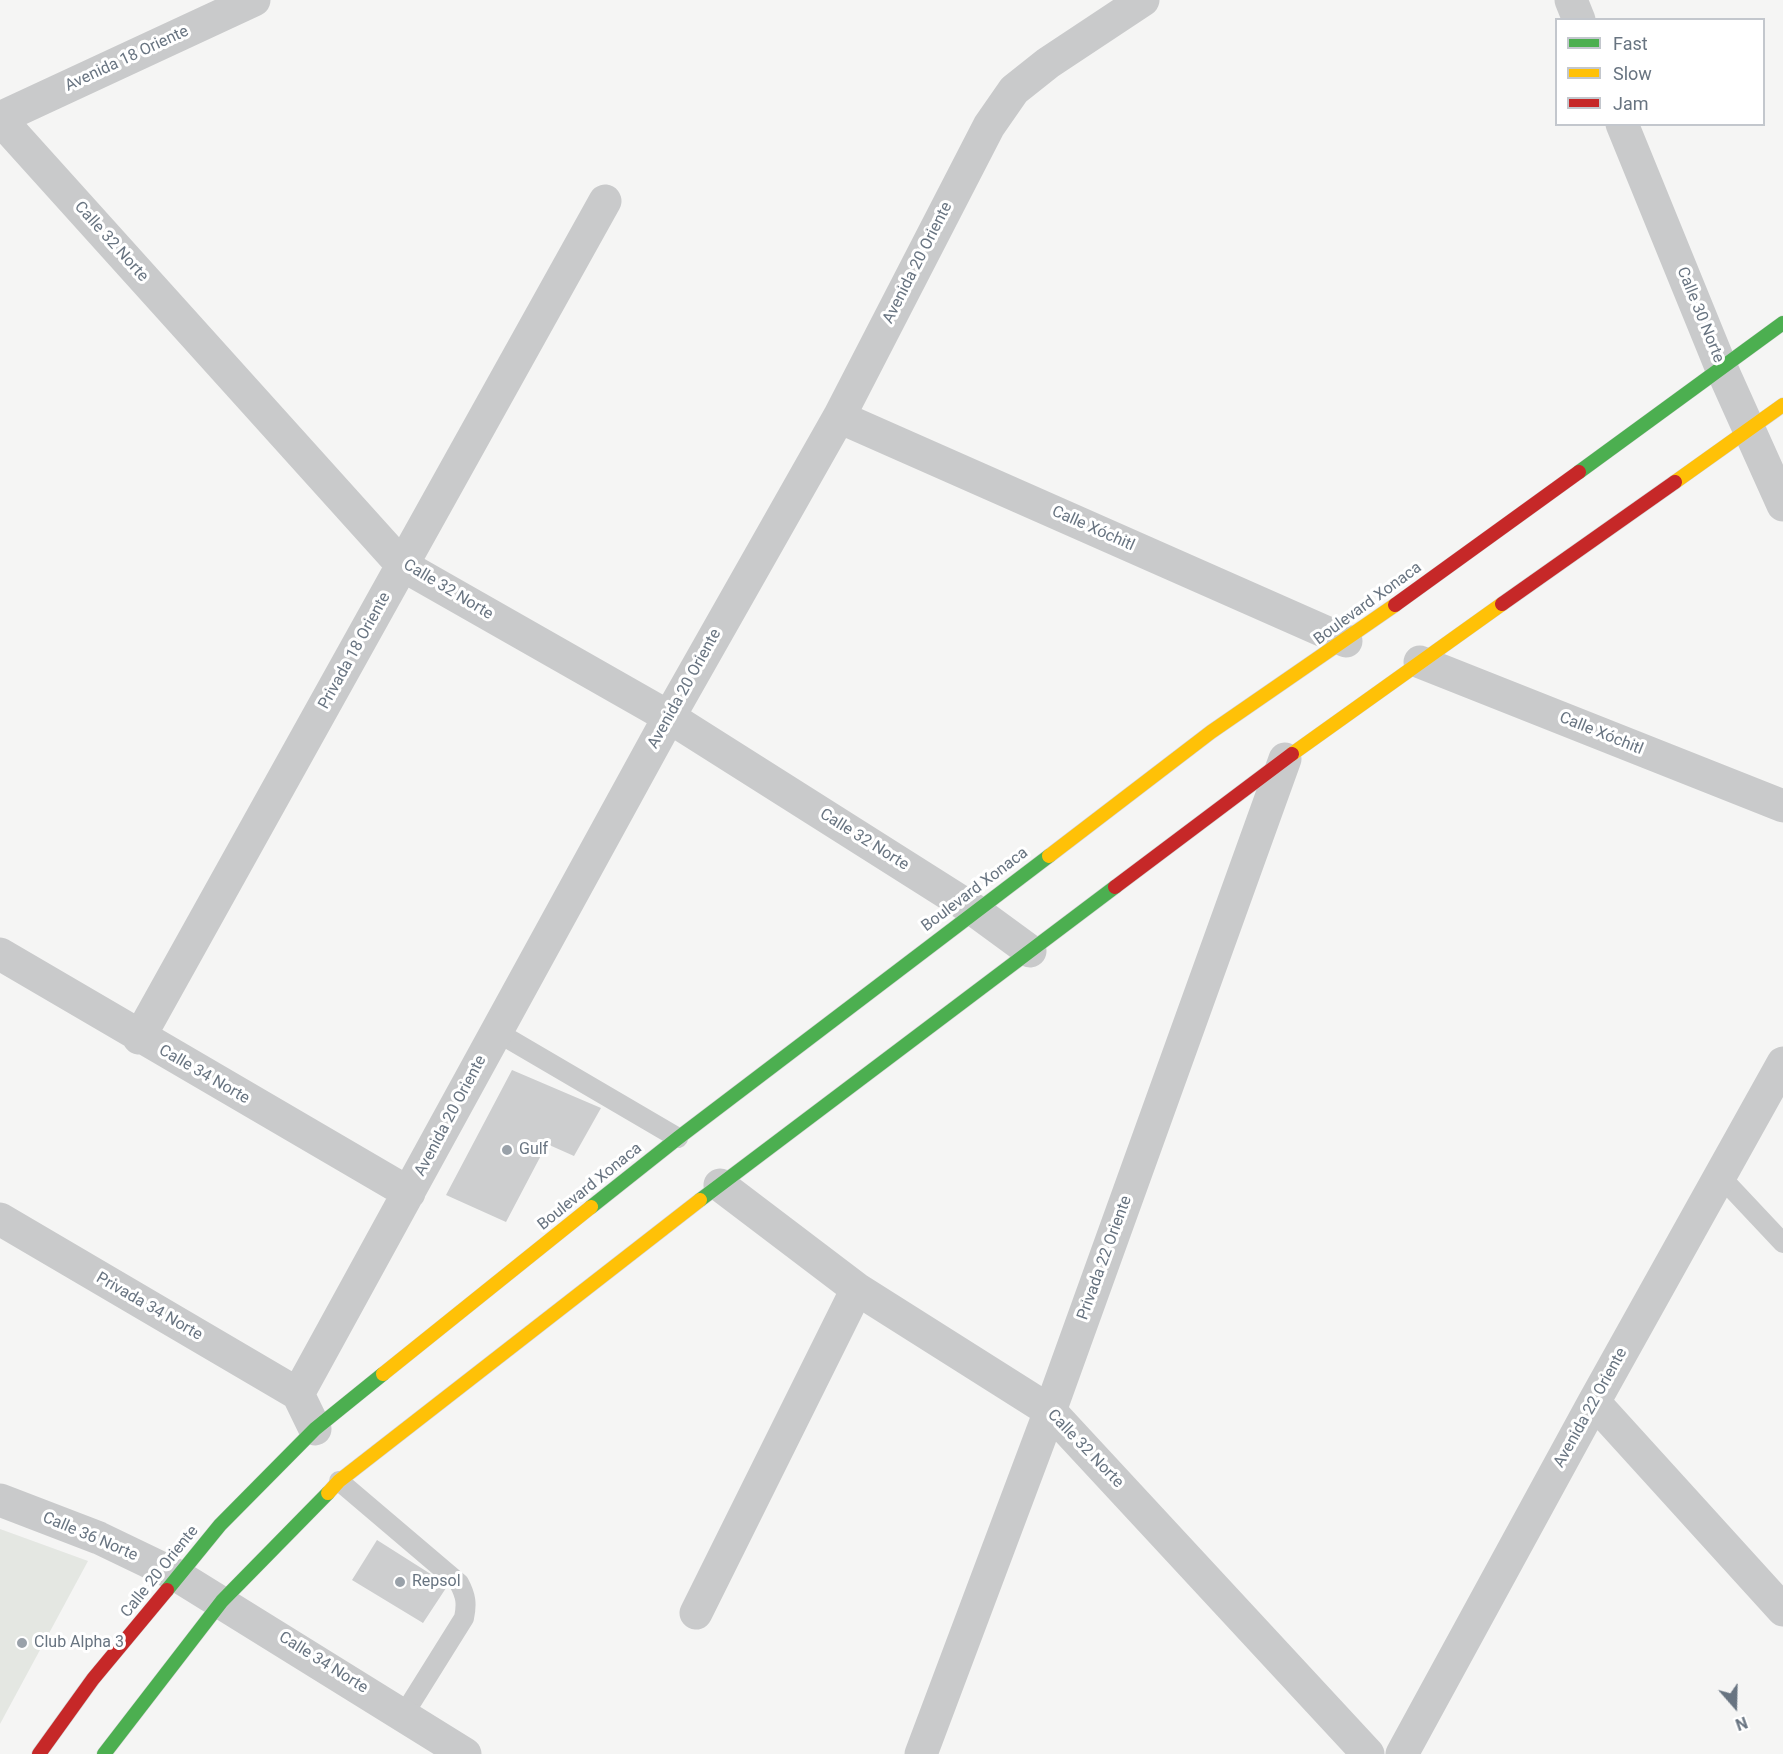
<!DOCTYPE html>
<meta charset="utf-8">
<style>
body{margin:0}
#map{position:relative;width:1783px;height:1754px;overflow:hidden;background:#f5f5f4;font-family:Roboto,sans-serif}
canvas{display:block}
.legend{position:absolute;left:1555px;top:18px;width:210px;height:108px;box-sizing:border-box;background:#fff;border:2px solid #c3c7cd;margin:0;padding:8px 10px;list-style:none;font-size:18px;color:#687481}
.legend li{display:flex;align-items:center;gap:12px;height:30px}
.legend b{width:30px;border:2px solid #c3c7cd}
.north{position:absolute;left:1705px;top:1676px;width:60px;height:60px;-webkit-text-stroke:4px #fff;paint-order:stroke;rotate:160deg;font-size:16px;font-weight:700;line-height:24px;text-align:center;color:#687481}
.north::after{content:'';display:block;margin:auto;width:21px;height:27px;background:#687481;clip-path:polygon(50% 0,100% 100%,50% 72%,0 100%)}
</style>
<div id="map">
<canvas width="1783" height="1754"></canvas>
<ul class="legend">
<li><b style="height:8px;background:#4caf50"></b>Fast</li>
<li><b style="height:8px;background:#ffc107"></b>Slow</li>
<li><b style="height:8px;background:#c62828"></b>Jam</li>
</ul>
<div class="north">N</div>
</div>
<script>
const c = document.querySelector('canvas').getContext('2d');
c.lineJoin = 'round';
function paint(path, color) {
  c.fillStyle = color;
  c.fill(path, 'evenodd');
}
function stroke(path, color, width, dash) {
  c.strokeStyle = color;
  c.lineWidth = width;
  c.lineCap = dash ? 'butt' : 'round';
  c.setLineDash(dash || []);
  c.stroke(path);
}
function label(font, color, halo, rows, align = 'center') {
  c.font = font + ' Roboto,sans-serif';
  c.lineWidth = 6;
  c.setLineDash([]);
  c.textBaseline = 'middle';
  c.strokeStyle = halo;
  c.fillStyle = color;
  for (const [text, x, y, turn = 0] of rows) {
    c.save();
    c.translate(x, y);
    c.rotate((+turn || 0) * Math.PI / 180);
    c.textAlign = isNaN(turn) ? turn : align;
    if (halo) c.strokeText(text, 0, 0);
    c.fillText(text, 0, 0);
    c.restore();
  }
}
paint(new Path2D(`
 M0 1529 88 1561 0 1724Z`), '#e4e7e2');
paint(new Path2D(`
 M512 1070 601 1108 574 1156 547 1144 506 1222 446 1195Z
 M377 1540 448 1585 423 1623 352 1580Z`), '#cdcecf');
const fast = new Path2D(`
 M1579 472 1783 323
 M700 1200 1115 887
 M591 1207 678 1138 1049 856
 M167 1590 220 1525 315 1429 383 1374
 M104 1754 222 1601 328 1493`);
const slow = new Path2D(`
 M1675 482 1783 405
 M1292 754 1502 604
 M1049 856 1211 732 1395 605
 M383 1374 591 1207
 M328 1493 339 1481 700 1200`);
const jam = new Path2D(`
 M1502 604 1675 482
 M1395 605 1579 472
 M1115 887 1292 754
 M39 1754 93 1679 167 1590`);
stroke(fast, '#d1d1d2', 15);
stroke(slow, '#d1d1d2', 15);
stroke(jam, '#d1d1d2', 15);
stroke(new Path2D(`
 M497 1032 678 1138
 M1720 1176 1783 1243
 M339 1481 459 1583C466 1596 467 1604 464 1618L404 1714`), '#c9cacb', 20);
stroke(new Path2D(`
 M1571 0 1579 20
 M0 118 254 0
 M0 119 402 565 669 717 974 910 1030 951
 M1622 124 1721 367 1783 505
 M839 417 1346 641
 M1420 662 1783 806
 M0 954 409 1193
 M139 1038 605 201
 M720 1185 857 1289 1050 1411 1368 1754
 M0 1219 298 1394
 M1594 1402 1783 1610
 M315 1429 298 1394 669 717 839 417 989 126 1014 90 1048 63 1143 0
 M0 1500 99 1538 178 1576 465 1754
 M696 1613 857 1289
 M921 1754 1050 1411 1285 759
 M1402 1754 1594 1402 1783 1063`), '#c9cacb', 33);
stroke(fast, '#4caf50', 14);
stroke(slow, '#ffc107', 14);
stroke(jam, '#c62828', 14);
for (const [x, y, r, color] of [
 [507,1150,6,"#99a1a9"],
 [400,1582,6,"#99a1a9"],
 [22,1643,6,"#99a1a9"]
]) {
  const dot = new Path2D();
  dot.arc(x, y, r, 0, 2 * Math.PI);
  c.fillStyle = color;
  c.fill(dot);
  stroke(dot, '#fff', 2);
}
label('16px', '#687481', '#fff', [
 ["Avenida 18 Oriente",127,59,-25],
 ["Calle 32 Norte",111,242,48],
 ["Avenida 20 Oriente",918,263,-63],
 ["Calle 30 Norte",1700,315,68],
 ["Calle Xóchitl",1093,529,24],
 ["Calle 32 Norte",448,590,31],
 ["Boulevard Xonaca",1368,604,-36],
 ["Privada 18 Oriente",355,651,-61],
 ["Avenida 20 Oriente",685,689,-61],
 ["Calle Xóchitl",1601,734,22],
 ["Calle 32 Norte",864,840,32],
 ["Boulevard Xonaca",975,890,-37],
 ["Calle 34 Norte",204,1075,30],
 ["Avenida 20 Oriente",451,1116,-62],
 ["Boulevard Xonaca",590,1187,-39],
 ["Privada 22 Oriente",1105,1258,-70],
 ["Privada 34 Norte",149,1307,30],
 ["Avenida 22 Oriente",1591,1408,-61],
 ["Calle 32 Norte",1085,1449,46],
 ["Calle 36 Norte",90,1537,23],
 ["Calle 20 Oriente",160,1572,-51],
 ["Calle 34 Norte",323,1663,32]
]);
label('16px', '#687481', '#fff', [
 ["Gulf",519,1150],
 ["Repsol",412,1582],
 ["Club Alpha 3",34,1643]
], 'left');
</script>
